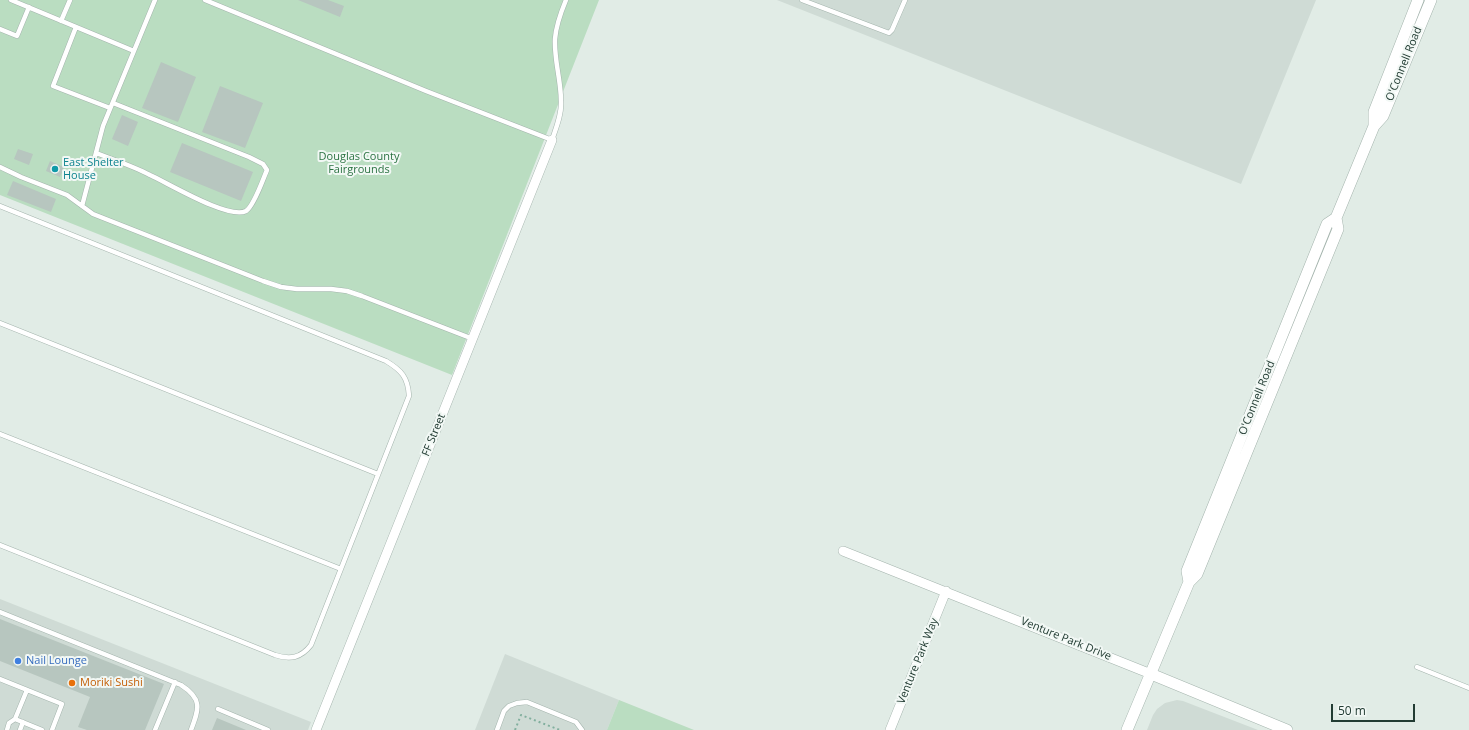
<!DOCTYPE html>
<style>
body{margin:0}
#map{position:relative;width:1469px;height:730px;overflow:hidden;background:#e1ece6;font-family:"Open Sans",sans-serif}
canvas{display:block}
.scale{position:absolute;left:1331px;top:704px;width:84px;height:18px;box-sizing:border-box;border:2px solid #223c33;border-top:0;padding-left:5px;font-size:12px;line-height:14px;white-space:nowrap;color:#223c33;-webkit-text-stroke:3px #f2f8f5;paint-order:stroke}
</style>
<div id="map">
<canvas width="1469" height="730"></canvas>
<div class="scale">50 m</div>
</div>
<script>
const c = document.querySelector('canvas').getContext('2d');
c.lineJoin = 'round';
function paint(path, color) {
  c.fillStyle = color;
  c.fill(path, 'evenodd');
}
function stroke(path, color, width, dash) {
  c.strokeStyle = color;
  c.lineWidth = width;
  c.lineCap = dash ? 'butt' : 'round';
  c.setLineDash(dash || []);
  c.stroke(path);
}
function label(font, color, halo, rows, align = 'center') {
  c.font = font + ' "Open Sans",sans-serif';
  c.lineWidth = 4;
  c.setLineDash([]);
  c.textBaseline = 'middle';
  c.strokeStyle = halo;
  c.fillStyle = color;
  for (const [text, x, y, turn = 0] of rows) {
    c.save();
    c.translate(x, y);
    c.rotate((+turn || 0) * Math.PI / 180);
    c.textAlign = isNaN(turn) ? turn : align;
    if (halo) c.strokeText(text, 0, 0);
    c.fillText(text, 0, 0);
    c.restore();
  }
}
paint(new Path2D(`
 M777 0H1316L1241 184Z
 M0 599 311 722 308 730H0Z
 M505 654 619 700 607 730H475Z
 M1177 700 1183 701 1258 730H1147L1153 715 1157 709 1165 703Z`), '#cfdbd5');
paint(new Path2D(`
 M0 0H599L452 375 0 195Z
 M619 700 694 730H607Z`), '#baddc1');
paint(new Path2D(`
 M298 0H328L344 6 340 17Z
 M161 62 196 77 178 122 142 108Z
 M220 86 263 103 245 148 202 132Z
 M122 115 138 122 128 146 112 139Z
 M182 143 253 172 241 201 170 172Z
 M18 149 33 154 29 165 14 159Z
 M50 161 64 167 60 177 46 171Z
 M13 181 56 199 51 212 7 195Z
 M0 619 164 684 145 730H87L78 727 90 697 0 661Z
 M217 718 246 730H212Z`), '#b7c6bf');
const service = new Path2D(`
 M11 0 134 51
 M205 0 426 91 552 140C556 128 562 114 561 101 561 80 554 60 555 39 556 26 561 12 566 0
 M802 0 889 33 892 30 905 0
 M61 21 70 0
 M76 27 53 86 110 108
 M0 29 17 36 29 7
 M96 153C114 160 133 166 150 175 168 183 229 220 246 211 254 206 263 179 267 170L263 164 249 157 113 103
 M0 167 21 177 67 195 93 214 263 281 281 287 297 289H331L347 291 362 296 473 339
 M0 206 386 361C401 370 408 377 409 396L311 645C301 658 290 660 275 655L0 545
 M82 206 103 126 155 0
 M0 323 378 474
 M0 434 341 569
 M0 612 181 685C203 699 199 709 191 730
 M1417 667 1469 688
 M0 679 62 704 52 730
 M27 690 15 719 42 730
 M218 709 268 730
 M7 730 9 723 15 719
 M20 730 23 722
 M155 730 175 682
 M497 730 504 711 509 706 517 703 527 702 576 722 582 730`);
const minor = new Path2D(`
 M843 551 1151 674
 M316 730 552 140
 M890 730 946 591`);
const tertiary = new Path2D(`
 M1374 126V112L1418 0
 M1189 582 1187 571 1327 224 1336 218
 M1151 674 1287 730
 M1127 730 1189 582 1197 574 1338 229 1336 218 1374 126 1383 116 1431 0`);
stroke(service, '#a4b4ad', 5.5);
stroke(minor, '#a4b4ad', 10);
stroke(tertiary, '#a4b4ad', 12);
stroke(new Path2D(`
 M515 730 521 715 560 730`), '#82af9e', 2, [2, 3]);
stroke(service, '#fff', 4.5);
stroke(minor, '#fff', 9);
stroke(tertiary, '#fff', 11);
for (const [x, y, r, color] of [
 [55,169,4,"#0f9aa8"],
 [18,661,4,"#3f7fe0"],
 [72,683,4,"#e8710a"]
]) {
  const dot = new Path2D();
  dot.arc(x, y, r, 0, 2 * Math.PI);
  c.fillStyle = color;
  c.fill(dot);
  stroke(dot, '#f2f8f5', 1.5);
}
label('11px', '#223c33', '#f2f8f5', [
 ["O'Connell Road",1404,64,-68],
 ["O'Connell Road",1257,398,-68],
 ["FF Street",434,435,-68],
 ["Venture Park Drive",1066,639,22],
 ["Venture Park Way",918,661,-68]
]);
label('11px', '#2c7343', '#f2f8f5', [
 ["Douglas County",359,157],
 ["Fairgrounds",359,170]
]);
label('11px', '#0d838f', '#f2f8f5', [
 ["East Shelter",63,163],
 ["House",63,176]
], 'left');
label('11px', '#366cbe', '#f2f8f5', [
 ["Nail Lounge",26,661]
], 'left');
label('11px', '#c56008', '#f2f8f5', [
 ["Moriki Sushi",80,683]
], 'left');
</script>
